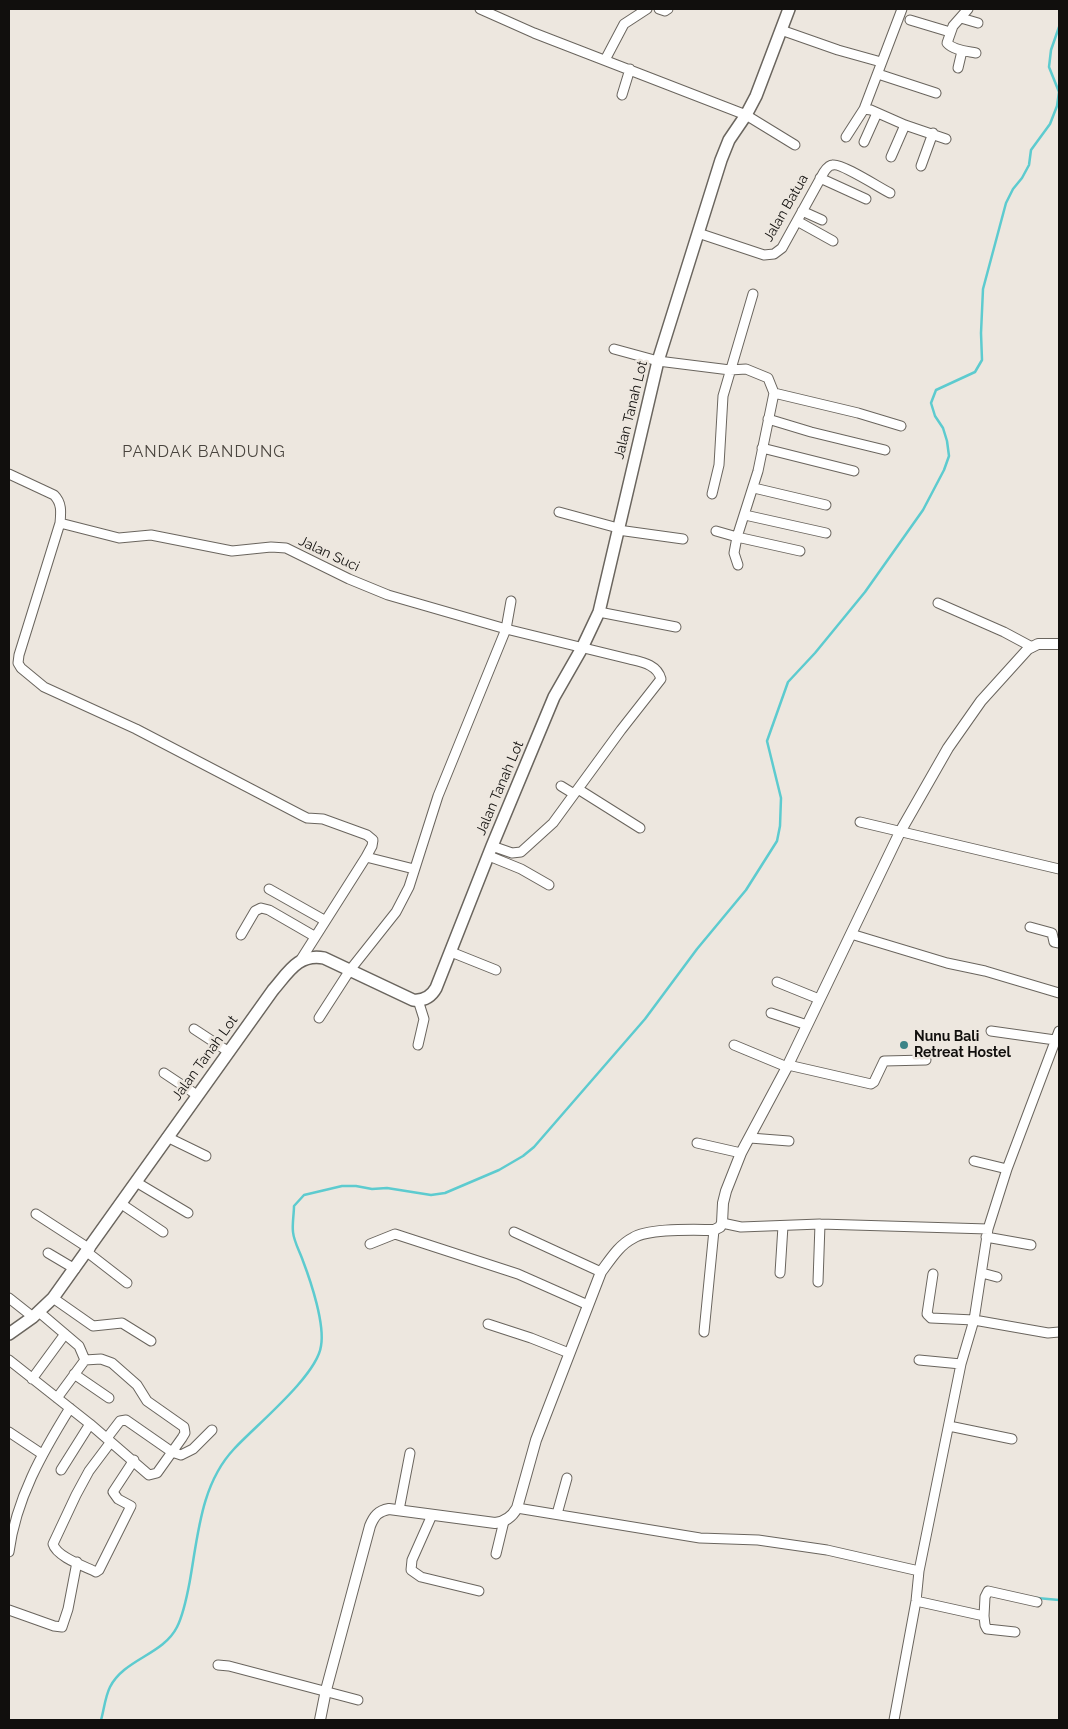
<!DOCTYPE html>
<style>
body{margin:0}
#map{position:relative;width:1068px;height:1729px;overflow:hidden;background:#ede7df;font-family:Raleway,sans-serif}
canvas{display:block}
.frame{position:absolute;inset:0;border:10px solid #110f0d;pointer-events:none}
</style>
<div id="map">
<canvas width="1068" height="1729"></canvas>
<div class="frame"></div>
</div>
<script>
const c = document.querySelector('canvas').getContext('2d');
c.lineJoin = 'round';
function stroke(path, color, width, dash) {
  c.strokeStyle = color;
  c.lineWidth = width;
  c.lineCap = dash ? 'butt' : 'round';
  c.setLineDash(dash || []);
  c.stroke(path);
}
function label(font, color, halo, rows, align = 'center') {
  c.font = font + ' Raleway,sans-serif';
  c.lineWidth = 5;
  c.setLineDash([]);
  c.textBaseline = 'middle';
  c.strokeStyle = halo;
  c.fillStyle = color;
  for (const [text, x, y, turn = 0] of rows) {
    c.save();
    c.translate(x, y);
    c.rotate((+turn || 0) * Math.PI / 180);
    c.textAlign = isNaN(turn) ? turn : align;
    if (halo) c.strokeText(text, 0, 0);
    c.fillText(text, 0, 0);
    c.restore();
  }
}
stroke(new Path2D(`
 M1037 1598 1059 1600
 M101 1720C104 1710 105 1697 110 1687 124 1659 163 1655 177 1627 184 1613 187 1596 190 1580 198 1535 201 1484 234 1449 255 1426 317 1376 321 1346 325 1324 311 1282 303 1261 300 1252 294 1242 293 1232 292 1224 294 1214 294 1206L304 1195 342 1186H356L372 1189 387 1188 431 1195 445 1193 499 1170 523 1156 534 1147 645 1019 697 949 746 890 777 841 780 826 781 798 767 741 788 682 815 653 865 592 923 510 944 470 949 456 947 441 943 428 935 416 931 403 936 390 975 372 982 360 981 333 983 289 1006 203 1013 189 1022 178 1029 165 1031 150 1050 124 1057 106 1059 92 1049 67 1051 50 1059 27`), '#5dcbcf', 2.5);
const minor = new Path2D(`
 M480 9 534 33 746 115 795 145
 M659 9 665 11 668 9
 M902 9 864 109 871 110 905 125 946 139
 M968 9 953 26 947 43C953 50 966 51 976 53
 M961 18 978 23
 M910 20 950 32
 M781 30 838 50 881 62
 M605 60 624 24 647 9
 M958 68 962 51
 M878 74 936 93
 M622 95 630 69
 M846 137 864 109
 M864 142 877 113
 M891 157 905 125
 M921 166 933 133
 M820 178 866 199
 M802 211 822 220
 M797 221 833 241
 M698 233 764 255 774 254 782 248 824 172C826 169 829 165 833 165 841 163 880 188 890 193
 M614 349 658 361 730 370 746 369 768 378 774 393 758 471 737 537 800 551
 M774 393 858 413 901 426
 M768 419 811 432 885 450
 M762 448 854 471
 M9 474 54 495C62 503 61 512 60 523L19 655 18 663 21 668 44 687 136 729 301 815 307 818 323 819 367 835 373 840 372 846 366 857 300 961
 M754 488 826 505
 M712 494 719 465 723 396 753 294
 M559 512 618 528
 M745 515 826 533
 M60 523 119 538 151 535 232 551 271 547 286 548 349 579 388 595 506 629 629 659C641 662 657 664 661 679L621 730 553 823 521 852 512 853 492 846
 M618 530 683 539
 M716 531 737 537 734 553 738 565
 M938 603 1004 632 1032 647
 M599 612 676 627
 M561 786 574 794
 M578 789 640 828
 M860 822 1059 869
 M489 856 521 869 549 885
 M366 857 414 869
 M269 889 324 920
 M1030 927 1052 933 1054 942 1059 943
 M851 934 947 963 985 971 1059 993
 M241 935 255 911 261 908 269 910 314 936
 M451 952 496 970
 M777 982 819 999
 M418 1000 424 1019 418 1045
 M771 1013 807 1025
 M319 1018 350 970 396 912 409 887 438 796 506 629 511 601
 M194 1029 229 1052
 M991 1031 1055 1040
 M734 1045 787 1067
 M788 1065 871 1084 874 1082 884 1061 926 1060
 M164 1073 197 1095
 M167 1137 206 1156
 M750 1138 789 1141
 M697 1143 741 1153
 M974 1161 1007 1169
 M136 1182 188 1213
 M120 1203 163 1232
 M36 1214 90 1249
 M722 1223 741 1227 820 1224 988 1229
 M514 1232 601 1272
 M986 1237 1031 1245
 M370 1244 395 1234 518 1274 588 1305
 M87 1252 127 1283
 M48 1253 75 1269
 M780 1273 783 1226
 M982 1273 997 1277
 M933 1274 927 1314 931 1318 974 1320 1048 1333 1059 1332
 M818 1282 820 1224
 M9 1298 33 1317
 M53 1298 93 1326 122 1323 151 1341
 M39 1312 79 1346 85 1360
 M488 1324 531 1338 569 1353
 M704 1332 714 1230
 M9 1360 90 1424 149 1475 157 1473 182 1438 185 1433 184 1427 147 1401 137 1385 112 1363 101 1359 85 1360
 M919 1360 961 1364
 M74 1374 109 1398
 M32 1379 65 1334
 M57 1398 85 1360
 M949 1426 1012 1439
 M9 1432 42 1454
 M107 1438 120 1421 126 1420 172 1452 181 1455 193 1449 212 1430
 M110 1443 89 1471 76 1495 53 1544C57 1557 84 1566 96 1572L99 1570 131 1506 118 1499 113 1492 134 1460
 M61 1470 90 1424
 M517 1508 700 1538 758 1540 827 1550 919 1571
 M399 1510 410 1453
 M557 1514 567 1478
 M432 1515 412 1560 411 1570 421 1577 479 1591
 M9 1552C16 1499 42 1453 70 1408
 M496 1554 504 1521
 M916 1601 984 1616 985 1597 988 1591 1037 1602
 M9 1610 54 1626 62 1627 68 1609 77 1562
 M984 1616 985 1625 987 1629 1015 1632
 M218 1665 229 1666 358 1700
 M894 1720 916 1601 919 1571 961 1364 974 1320 988 1229 1007 1169 1059 1031`);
const tertiary = new Path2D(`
 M320 1720 326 1690 370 1526C374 1516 378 1511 389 1509L495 1523C505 1522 512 1517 517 1508L536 1440 601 1272C610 1260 619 1245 633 1238 649 1228 693 1230 714 1230L720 1227 722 1223 723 1203 726 1191 741 1153 787 1067 900 832 948 748 981 701 1028 649 1038 644H1059`);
const secondary = new Path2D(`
 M9 1334 33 1317 53 1298 273 990C288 973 298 953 324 958L413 1000C423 1001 431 997 436 988L492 846 554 697 582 648 599 612 658 361 721 160 729 140 746 115 756 96 789 9`);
stroke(minor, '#6a655e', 11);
stroke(tertiary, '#6a655e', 12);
stroke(secondary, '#6a655e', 14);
stroke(minor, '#fff', 9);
stroke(tertiary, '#fff', 10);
stroke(secondary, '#fff', 11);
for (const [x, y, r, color] of [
 [904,1045,5,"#3c8487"]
]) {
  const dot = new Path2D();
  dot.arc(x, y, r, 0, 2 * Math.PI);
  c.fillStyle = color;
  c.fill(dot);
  stroke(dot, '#ede7df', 2);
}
label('14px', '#110f0d', '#ede7df', [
 ["Jalan Batua",786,208,-60],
 ["Jalan Tanah Lot",631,410,-76],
 ["Jalan Suci",329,554,25],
 ["Jalan Tanah Lot",500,788,-67],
 ["Jalan Tanah Lot",205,1058,-54]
]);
label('bold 14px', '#110f0d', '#ede7df', [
 ["Nunu Bali",914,1037],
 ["Retreat Hostel",914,1053]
], 'left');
c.letterSpacing = '1px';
label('16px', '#49443e', '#ede7df', [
 ["PANDAK BANDUNG",204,452]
]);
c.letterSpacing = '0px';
</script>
